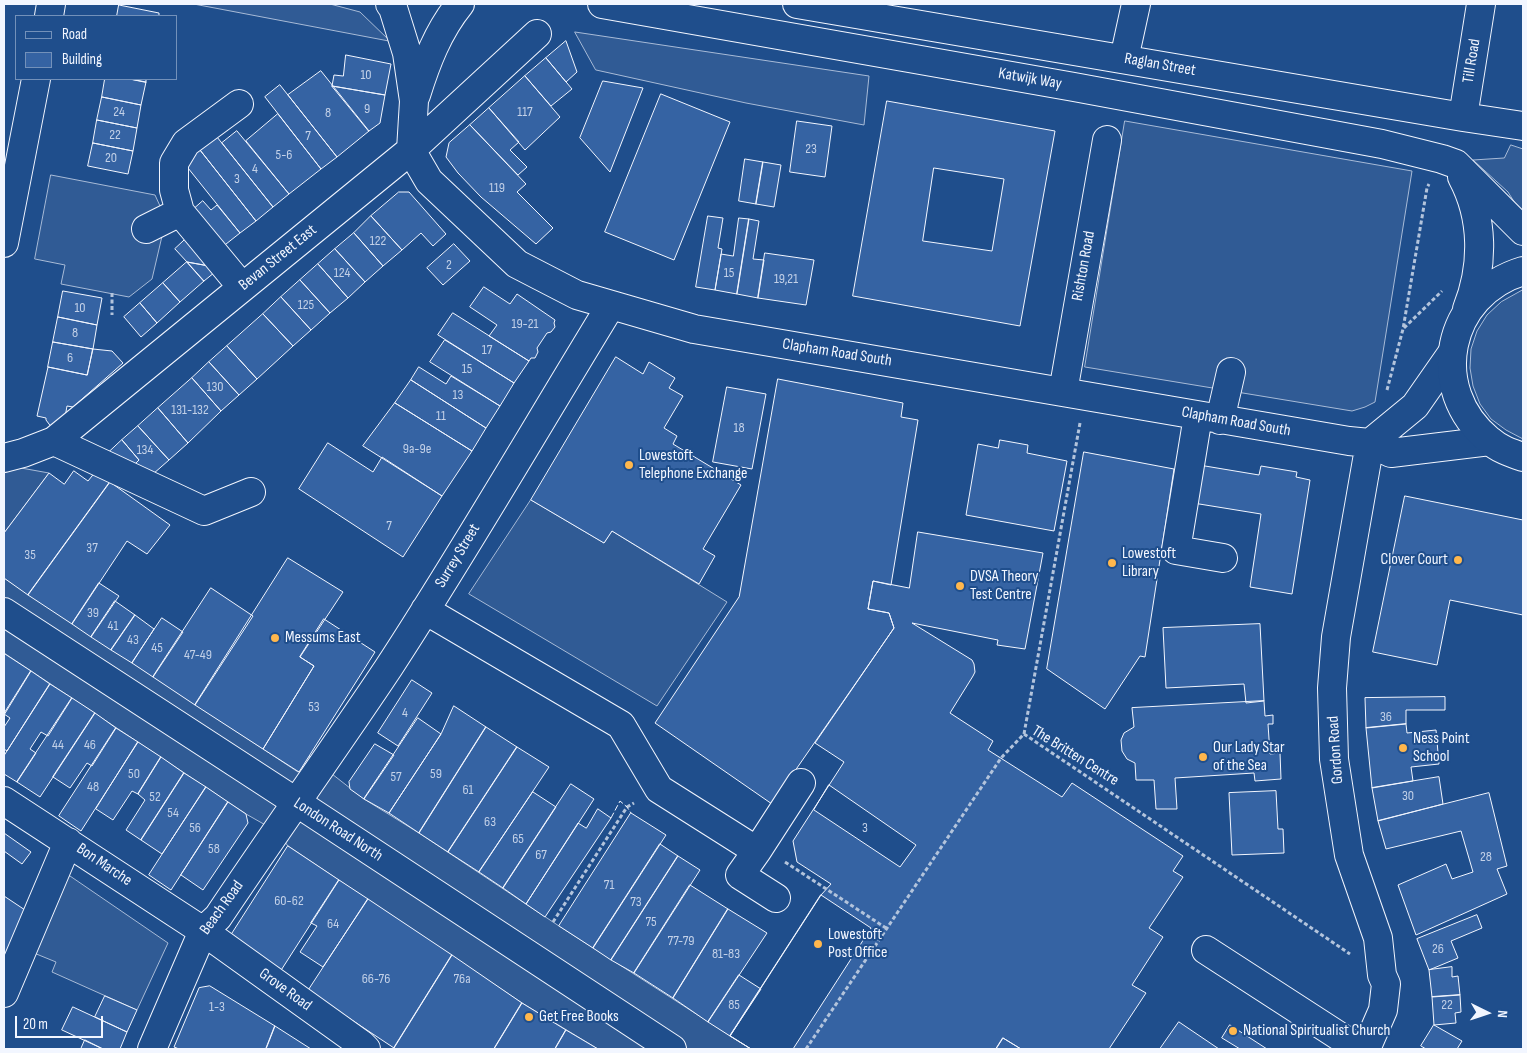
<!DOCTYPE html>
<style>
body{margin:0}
#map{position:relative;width:1527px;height:1053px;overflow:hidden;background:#1f4e8c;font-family:"Sofia Sans Condensed",sans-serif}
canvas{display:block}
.frame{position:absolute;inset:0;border:5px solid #f2f6ff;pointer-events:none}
.legend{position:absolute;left:15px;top:15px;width:162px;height:65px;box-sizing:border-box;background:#1f4e8c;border:1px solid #7391ba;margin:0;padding:6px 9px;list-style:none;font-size:15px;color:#f2f6ff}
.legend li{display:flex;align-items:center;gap:10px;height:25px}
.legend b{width:25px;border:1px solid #7391ba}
.north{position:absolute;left:1462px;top:988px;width:50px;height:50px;-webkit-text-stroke:4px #1f4e8c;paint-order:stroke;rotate:94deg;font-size:14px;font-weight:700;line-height:20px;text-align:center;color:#f2f6ff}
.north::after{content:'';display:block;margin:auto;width:18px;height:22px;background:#f2f6ff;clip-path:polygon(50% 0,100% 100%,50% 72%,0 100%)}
.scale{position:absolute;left:15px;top:1016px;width:88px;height:22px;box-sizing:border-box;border:2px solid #f2f6ff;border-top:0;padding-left:6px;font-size:15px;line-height:18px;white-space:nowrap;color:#f2f6ff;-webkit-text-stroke:4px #1f4e8c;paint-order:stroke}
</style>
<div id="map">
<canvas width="1527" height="1053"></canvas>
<div class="frame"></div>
<ul class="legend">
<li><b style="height:6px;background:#1f4e8c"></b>Road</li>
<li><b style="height:14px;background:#3563a3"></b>Building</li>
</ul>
<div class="north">N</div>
<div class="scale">20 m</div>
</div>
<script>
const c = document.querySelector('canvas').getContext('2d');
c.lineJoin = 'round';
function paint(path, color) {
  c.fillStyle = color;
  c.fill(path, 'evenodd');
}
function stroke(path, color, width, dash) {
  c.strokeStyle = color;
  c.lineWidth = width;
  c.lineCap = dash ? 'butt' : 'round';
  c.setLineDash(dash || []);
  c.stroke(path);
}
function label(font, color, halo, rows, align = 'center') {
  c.font = font + ' "Sofia Sans Condensed",sans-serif';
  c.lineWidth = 4;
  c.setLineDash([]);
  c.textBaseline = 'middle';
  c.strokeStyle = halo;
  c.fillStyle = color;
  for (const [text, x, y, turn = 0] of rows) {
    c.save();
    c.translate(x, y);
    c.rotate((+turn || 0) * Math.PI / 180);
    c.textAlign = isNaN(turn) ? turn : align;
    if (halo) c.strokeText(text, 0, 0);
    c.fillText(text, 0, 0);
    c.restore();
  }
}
const built = new Path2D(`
 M194 4H330L360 12 390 41Z
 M575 32 869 76 864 125 746 103 596 70Z
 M1125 121 1412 171 1375 402 1365 407 1352 411 1085 367Z
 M1511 145 1523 149V216L1508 192 1473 160 1504 158Z
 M51 175 155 195 166 219 152 279 129 297 61 284 65 265 35 259Z
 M1523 290V439L1506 430 1491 419 1480 404 1473 386 1470 368 1471 349 1477 331 1487 315 1501 302Z
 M21 468 49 473 4 533V472Z
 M531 500 604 543 612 531 727 602 657 706 469 594Z
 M4 578 298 772 309 756 364 799 419 833 559 926 751 1049H598L522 1003 288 846 276 831 246 814 4 653Z
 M61 876H70L168 943 137 1010 52 972 56 962 29 951Z`);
paint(built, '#305b95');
stroke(built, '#a8bbd7', 1);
const building = new Path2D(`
 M119 5 159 13V16H117Z
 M566 41 577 72 566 82 546 58Z
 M346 55 391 64 385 95 332 86 334 75 343 76Z
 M546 58 572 89 551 106 525 76Z
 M321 71 369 131 337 157 288 95Z
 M525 76 560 117 525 150 489 108Z
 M105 79H130L146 82 141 105 102 97Z
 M130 79H146V82Z
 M603 81 643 88 610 172 580 138Z
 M280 85 337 157 321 169 265 97Z
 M332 86 385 95 380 123 369 131Z
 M661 94 730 122 674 260 605 232Z
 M102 97 141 105 137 128 97 120Z
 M887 101 1055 131 1020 326 853 296ZM934 168 1004 179 992 251 923 241Z
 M489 108 519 142 510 150 527 167 518 175 470 125Z
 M278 114 321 169 289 194 246 141Z
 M97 120 137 128 133 151 93 143Z
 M797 121 832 126 825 177 790 172Z
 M470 125 526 184 517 192 553 228 536 244 481 197 458 173 446 157 449 143Z
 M237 131 289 194 273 207 222 143Z
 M217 137 273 207 256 221 200 150Z
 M93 143 133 151 128 174 88 166Z
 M200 150 256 221 240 233 184 163Z
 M745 159 763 162 756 204 739 201Z
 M763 162 781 165 774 207 756 204Z
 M399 192H409L446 234 433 246 421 233 402 250 371 216Z
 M203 201 211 210 217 205 240 233 221 248 195 208Z
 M371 216 402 250 383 266 354 233Z
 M708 216 723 218 718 248 722 249 715 290 696 287Z
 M739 218 749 219 737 294 715 290 721 254 733 256Z
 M749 219 759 221 753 259 764 260 758 298 737 294Z
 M354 233 383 266 365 282 335 249Z
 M190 235 220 268 187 262 175 249Z
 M454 244 470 261 443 285 427 268Z
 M335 249 365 282 348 298 318 264Z
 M765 253 814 260 806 305 758 298Z
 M187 262 204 281 180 302 163 283Z
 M187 262 220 268 204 281Z
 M318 264 348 298 330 313 300 280Z
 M300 280 330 313 311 330 281 297Z
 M163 283 180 302 157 323 140 303Z
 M484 287 510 304 517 294 555 320 554 323 555 327 551 332 547 333 537 348 538 352 535 358H531L529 361 489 336 497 325 470 307Z
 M63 291 102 298 97 325 58 317Z
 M281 297 311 330 293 346 263 314Z
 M140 303 157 323 141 337 124 317Z
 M453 313 529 361 514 383 438 335Z
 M263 314 293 346 257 379 227 346Z
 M58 317 97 325 93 349 53 342Z
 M445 340 514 383 500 406 430 362Z
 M53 342 93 349 87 375 48 367Z
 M227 346 257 379 239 395 209 362Z
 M93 349 112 351 123 363 73 407 67 406 64 423 52 428 46 420V418L37 416 48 367 87 375Z
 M616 357 643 374 649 362 675 378 669 388 683 396 664 428 677 436 673 444 741 485 703 549 715 556 699 584 612 531 604 543 531 500Z
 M209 362 239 395 221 411 192 378Z
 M419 367 446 384 451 376 500 406 486 428 411 380Z
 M192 378 221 411 188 443 158 408Z
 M778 379 903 403 901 417 918 420 891 585 873 581 868 609 889 613 894 628 772 804 655 723 739 597Z
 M411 380 486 428 472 451 395 403Z
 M727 387 766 394 752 469 713 462Z
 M395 403 472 451 442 496 363 446Z
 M158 408 188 443 169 460 138 426Z
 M138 426 169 460 153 474 133 466 139 460 122 440Z
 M122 440 139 460 133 466 107 454Z
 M1000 440 1028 445 1027 453 1067 461 1054 531 966 515 978 444 998 448Z
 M328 443 373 472 382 457 442 496 403 557 299 489Z
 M1084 452 1174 469 1145 657 1140 656 1105 709 1047 669Z
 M1199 465 1259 475 1261 466 1297 472 1296 477 1310 480 1292 594 1250 587 1261 514 1193 503Z
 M74 471 88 481 96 471 110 482 28 595 4 578V533L49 473 64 484Z
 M110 482 170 525 147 554 127 541 72 624 28 595Z
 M1405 496 1523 520V615L1450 600 1437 665 1373 652Z
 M918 532 1043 553 1025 649 997 645 998 640 912 623 972 660 974 664 975 672 973 676 950 713 993 741 988 750 1062 797 1072 783 1183 856 1173 871 1183 877 1149 928 1163 937 1132 985 1146 993 1109 1049H1021L1003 1038 996 1049H751L730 1036 821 895 831 884 797 862 793 841 844 762 815 743 894 628 889 613 868 609 873 581 909 588Z
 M288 558 343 592 300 657 314 666 263 749 195 705Z
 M99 583 119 596 91 637 72 624Z
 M211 588 253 616 195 705 153 677Z
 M115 601 135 615 111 650 91 637Z
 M135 615 154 629 132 663 111 650Z
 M162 618 183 632 153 677 132 663Z
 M324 619 375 652 299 772 263 749 314 666 300 657Z
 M1260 624 1264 701 1246 703 1244 684 1166 688 1163 628Z
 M5 654 31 671 4 715V656Z
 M31 671 50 684 7 751 4 749V727L10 718 4 714Z
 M412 680 432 693 398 746 378 733Z
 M50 684 72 698 48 736 41 732 30 749 36 753 17 782 4 774V756Z
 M1445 697V710H1406V724L1366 728 1365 698Z
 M72 698 95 713 40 797 17 782Z
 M1264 701 1265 716 1273 715V724H1268L1270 754 1280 753 1281 779 1255 781 1254 773 1175 778 1177 809H1156L1154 780H1136L1135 763 1127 759 1122 751 1121 740 1124 733 1134 727 1132 708Z
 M454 706 486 727 419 833 389 813 441 734Z
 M95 713 116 728 92 766 87 763 70 788 53 777Z
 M418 718 441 734 389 813 364 799Z
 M1406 724 1407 733 1436 730 1439 764 1411 767 1413 781 1372 788 1366 728Z
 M486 727 517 747 448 852 419 833Z
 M116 728 138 742 81 831 59 816Z
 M138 742 161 757 138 794 132 791 113 820 96 809Z
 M375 744 394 755 364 799 350 789 349 782Z
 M517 747 549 767 479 872 448 852Z
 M161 757 184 773 141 840 126 830 145 800 138 794Z
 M184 773 206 787 162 854 141 840Z
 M1439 777 1443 804 1378 821 1372 788Z
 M571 784 594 799 526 904 503 888Z
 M829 785 916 845 900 867 814 810Z
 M206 787 228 802 171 890 149 875Z
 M1276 791 1278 829H1283L1284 853 1232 855 1229 793Z
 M533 792 556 807 503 888 479 872Z
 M1489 793 1507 866 1497 869 1507 894 1416 935 1398 885 1446 864 1452 879 1473 872 1461 831 1386 849 1378 821Z
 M228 802 246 814 248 823 203 890 181 875Z
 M598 809 611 818 545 917 526 904 578 823 586 828Z
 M631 813 666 835 593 948 559 926Z
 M4 833 31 852 22 864 4 851Z
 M660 844 678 856 611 960 593 948Z
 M288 846 339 880 278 975 228 940Z
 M678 856 700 870 634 973 611 960Z
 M339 880 368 899 323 967 300 952 317 926 311 923Z
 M690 885 728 909 673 998 634 973Z
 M821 895 871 928 793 1049H751L730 1036Z
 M4 896 28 912 4 978Z
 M368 899 452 955 394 1048 308 991Z
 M728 909 767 933 708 1022 673 998Z
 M1477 915 1482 928 1451 941 1458 958 1429 970 1417 939Z
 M452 955 522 1003 494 1049H396L394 1048Z
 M1452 967V977L1458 976 1460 995 1432 997 1429 970Z
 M739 975 761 989 730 1036 708 1022Z
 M210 986 275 1026 266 1049H179L174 1047 199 988Z
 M1460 995 1461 1012 1455 1013 1456 1023 1434 1025 1432 997Z
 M105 996 137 1010 127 1032 95 1017Z
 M522 1003 566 1030 555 1049H494Z
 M73 1007 127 1032 120 1049H103L62 1030Z
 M1179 1022 1219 1049H1160Z
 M1230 1025 1267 1049H1240L1222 1038Z
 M1434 1025 1462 1041 1457 1049H1426L1421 1046Z
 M275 1026 311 1049H266Z
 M566 1030 598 1049H555Z
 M1003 1038 1021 1049H996Z
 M85 1040 103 1049H81Z`);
paint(building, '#3563a3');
stroke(building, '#f2f6ff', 1);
const minor = new Path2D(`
 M390 4 393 8 407 53 414 101 411 150 429 181 517 264 577 295 694 329 1349 441 1370 443 1391 453 1490 441
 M797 4 1463 117 1523 126
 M1124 59 1136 4
 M416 95C426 63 438 31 460 4
 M239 104 186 143 174 163V190L180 212 242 287
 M1463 117 1481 4
 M146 229 180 212
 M1063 392 1107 140
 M1198 416 1176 550 1223 558
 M1220 420 1231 372
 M54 441 204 511 251 492
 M1370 443 1415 406 1452 353
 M4 458 23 453 54 441 411 150 537 34
 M425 610 621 725 659 789 757 851 801 783
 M4 612 296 802 672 1049
 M4 801 203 931 362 1045 366 1049
 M757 851 740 875 776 898
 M1206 950 1359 1049
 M4 993 68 842
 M152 1049 203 931 218 917C274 833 333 751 389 667 466 549 537 426 611 305
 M1366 1049 1383 1010 1386 984 1382 975 1378 938 1349 855 1334 759 1332 688 1336 637 1370 443`);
const highway = new Path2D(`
 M602 4 1074 87 1382 144 1442 159 1456 164 1523 231
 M49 16 51 4
 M1462 177C1484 218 1484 266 1467 309
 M4 243 36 79
 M1523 271C1446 294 1427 389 1489 440 1499 449 1511 453 1523 457`);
stroke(minor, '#f2f6ff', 30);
stroke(highway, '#f2f6ff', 30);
stroke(new Path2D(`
 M112 293V315
 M1404 328 1442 291
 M1387 390 1403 329 1427 188 1429 184
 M1024 734 1080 423
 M785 862 886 928
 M553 922 627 807 634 803
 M806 1049 1001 758 1024 734 1350 954`), '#b3c4dc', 3, [4, 2.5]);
stroke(minor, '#1f4e8c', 28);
stroke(highway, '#1f4e8c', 28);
stroke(new Path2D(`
 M611 818 620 801 627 807 631 813`), '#f2f6ff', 1, [6, 2.5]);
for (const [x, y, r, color] of [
 [629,465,5,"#ffb74d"],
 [1458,560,5,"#ffb74d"],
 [1112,563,5,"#ffb74d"],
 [960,586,5,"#ffb74d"],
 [275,638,5,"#ffb74d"],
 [1403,748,5,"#ffb74d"],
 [1203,757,5,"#ffb74d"],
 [818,944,5,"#ffb74d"],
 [529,1017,5,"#ffb74d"],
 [1233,1031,5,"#ffb74d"]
]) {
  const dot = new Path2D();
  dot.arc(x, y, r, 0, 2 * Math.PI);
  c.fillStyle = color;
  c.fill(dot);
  stroke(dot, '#1f4e8c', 2);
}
label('14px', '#c3d1e8', null, [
 ["10",366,75],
 ["9",367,109],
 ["24",119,112],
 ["117",525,112],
 ["8",328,113],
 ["22",115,135],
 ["7",308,136],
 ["23",811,149],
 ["5-6",284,155],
 ["20",111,158],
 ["4",255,169],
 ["3",237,179],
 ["119",497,188],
 ["122",378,241],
 ["2",449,265],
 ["124",342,273],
 ["15",729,273],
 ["19,21",786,279],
 ["125",306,305],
 ["10",80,308],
 ["19-21",525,324],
 ["8",75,333],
 ["17",487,350],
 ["6",70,358],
 ["15",467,369],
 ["130",215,387],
 ["13",458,395],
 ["131-132",190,410],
 ["11",441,416],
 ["18",739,428],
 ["9a-9e",417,449],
 ["134",145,450],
 ["7",389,526],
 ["37",92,548],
 ["35",30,555],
 ["39",93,613],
 ["41",113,626],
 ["43",133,640],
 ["45",157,648],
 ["47-49",198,655],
 ["53",314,707],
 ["4",405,713],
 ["36",1386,717],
 ["44",58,745],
 ["46",90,745],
 ["50",134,774],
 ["59",436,774],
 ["57",396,777],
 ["48",93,787],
 ["61",468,790],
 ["30",1408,796],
 ["52",155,797],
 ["54",173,813],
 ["63",490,822],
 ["56",195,828],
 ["3",865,828],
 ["65",518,839],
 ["58",214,849],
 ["67",541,855],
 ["28",1486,857],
 ["71",609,885],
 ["60-62",289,901],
 ["73",636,902],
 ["75",651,922],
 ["64",333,924],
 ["77-79",681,941],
 ["26",1438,949],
 ["81-83",726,954],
 ["66-76",376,979],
 ["76a",462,979],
 ["85",734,1005],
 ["22",1447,1005],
 ["1-3",217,1007]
]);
label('16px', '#f2f6ff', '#1f4e8c', [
 ["Till Road",1472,61,-81],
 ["Raglan Street",1160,65,10],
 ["Katwijk Way",1030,79,10],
 ["Bevan Street East",278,258,-39],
 ["Rishton Road",1084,266,-80],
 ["Clapham Road South",837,353,9],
 ["Clapham Road South",1236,422,10],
 ["Surrey Street",458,556,-59],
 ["Gordon Road",1336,750,-94],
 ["The Britten Centre",1075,756,32],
 ["London Road North",338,830,33],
 ["Bon Marche",104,865,34],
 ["Beach Road",222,908,-54],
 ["Grove Road",285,990,36]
]);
label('16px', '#f2f6ff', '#1f4e8c', [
 ["Lowestoft",639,456],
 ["Telephone Exchange",639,474],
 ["Lowestoft",1122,554],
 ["Library",1122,572],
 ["Clover Court",1448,560,"right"],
 ["DVSA Theory",970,577],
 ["Test Centre",970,595],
 ["Messums East",285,638],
 ["Ness Point",1413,739],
 ["School",1413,757],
 ["Our Lady Star",1213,748],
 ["of the Sea",1213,766],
 ["Lowestoft",828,935],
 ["Post Office",828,953],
 ["Get Free Books",539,1017],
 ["National Spiritualist Church",1243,1031]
], 'left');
</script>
